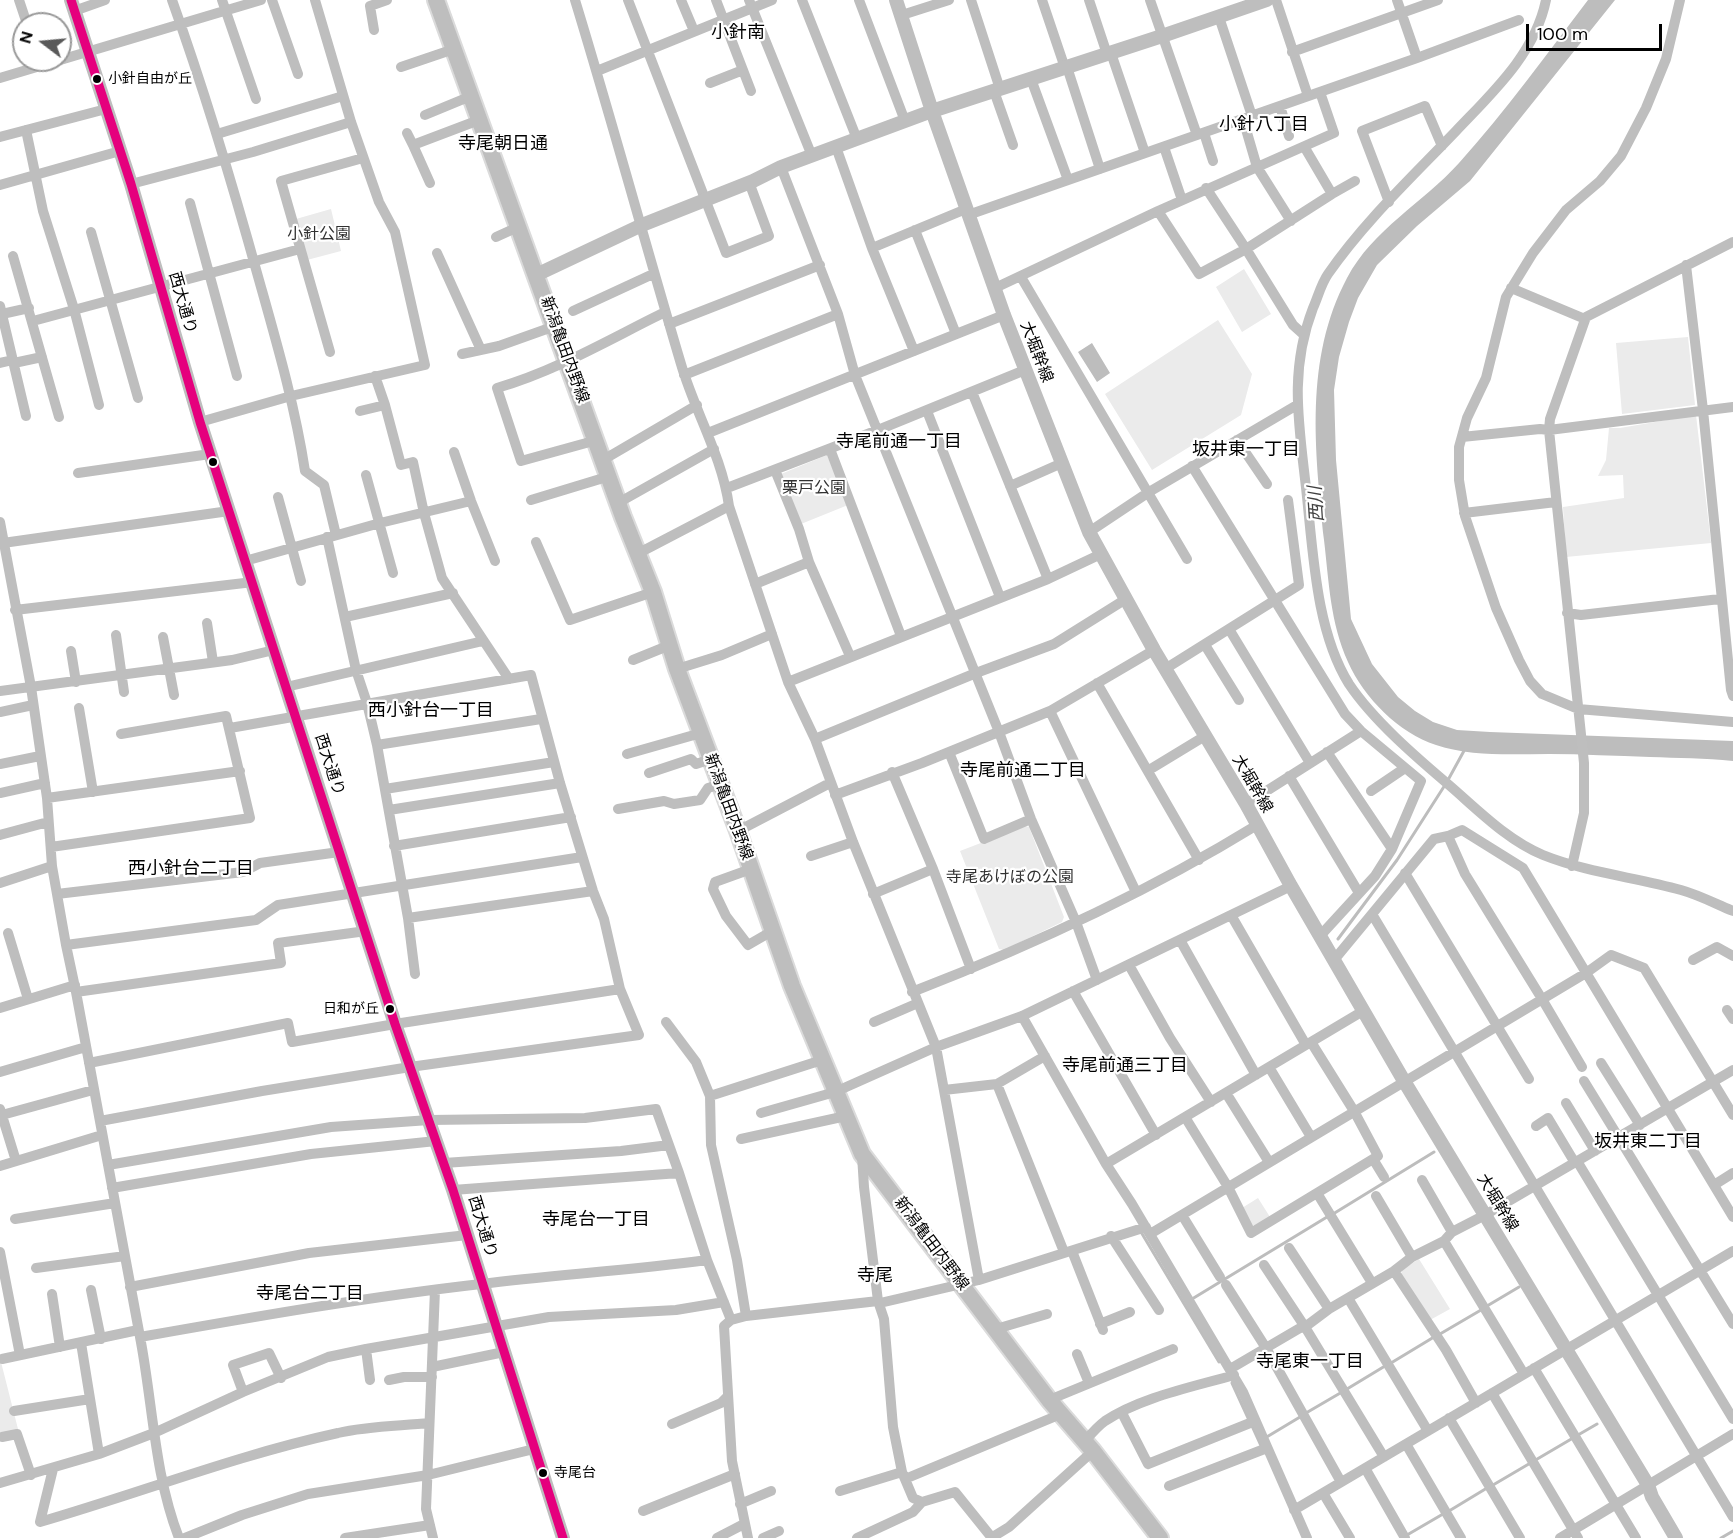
<!DOCTYPE html>
<meta charset="utf-8">
<style>
body{margin:0}
#map{position:relative;width:1733px;height:1538px;overflow:hidden;background:#fff;font-family:"DM Sans",sans-serif}
canvas{display:block}
.north{position:absolute;left:12px;top:12px;width:60px;height:60px;box-sizing:border-box;background:#fff;border:2px solid #999;border-radius:50%;rotate:286deg;font-size:16px;font-weight:700;line-height:24px;text-align:center;color:#000}
.north::after{content:'';display:block;margin:auto;width:21px;height:27px;background:#595959;clip-path:polygon(50% 0,100% 100%,50% 72%,0 100%)}
.scale{position:absolute;left:1526px;top:24px;width:136px;height:27px;box-sizing:border-box;border:3px solid #000;border-top:0;padding-left:8px;font-size:18px;line-height:21px;white-space:nowrap;color:#000;-webkit-text-stroke:4px #fff;paint-order:stroke}
</style>
<div id="map">
<canvas width="1733" height="1538"></canvas>
<div class="north">N</div>
<div class="scale">100 m</div>
</div>
<script>
const c = document.querySelector('canvas').getContext('2d');
c.lineJoin = 'round';
function paint(path, color) {
  c.fillStyle = color;
  c.fill(path, 'evenodd');
}
function stroke(path, color, width, dash) {
  c.strokeStyle = color;
  c.lineWidth = width;
  c.lineCap = dash ? 'butt' : 'round';
  c.setLineDash(dash || []);
  c.stroke(path);
}
function label(font, color, halo, rows, align = 'center') {
  c.font = font + ' "DM Sans","Noto Sans JP",sans-serif';
  c.lineWidth = 4.5;
  c.setLineDash([]);
  c.textBaseline = 'middle';
  c.strokeStyle = halo;
  c.fillStyle = color;
  for (const [text, x, y, turn = 0] of rows) {
    c.save();
    c.translate(x, y);
    c.rotate((+turn || 0) * Math.PI / 180);
    c.textAlign = isNaN(turn) ? turn : align;
    if (halo) c.strokeText(text, 0, 0);
    c.fillText(text, 0, 0);
    c.restore();
  }
}
paint(new Path2D(`
 M331 209 341 251 307 260 296 219Z
 M1244 269 1271 314 1242 332 1216 287Z
 M1218 320 1252 374 1241 415 1152 470 1105 394Z
 M1688 337 1695 405 1622 414 1616 343Z
 M1696 415 1711 543 1566 557 1563 507 1624 498 1623 475 1598 476 1606 460 1609 428H1620Z
 M827 455 848 505 801 524 781 474Z
 M1025 826 1029 827 1064 917 1062 922 1004 950 999 949 960 851Z
 M1258 1198 1270 1217 1256 1226 1251 1225 1242 1208Z
 M1419 1259 1450 1309 1430 1320 1401 1274 1403 1269Z
 M0 1358 18 1429 0 1433Z`), '#ebebeb');
paint(new Path2D(`
 M1588 0H1615L1470 181 1417 226 1377 265 1358 298 1349 322 1339 357 1334 390 1336 460 1351 619 1372 664 1398 697 1415 711 1433 722 1457 730 1490 732 1733 741V761C1705 758 1678 758 1650 757 1616 756 1582 754 1549 754 1512 754 1472 757 1436 745 1399 733 1364 698 1348 662 1330 622 1329 582 1324 540 1315 451 1304 359 1347 278 1373 229 1423 203 1459 163 1505 112 1546 55 1588 0Z
 M1092 343 1110 373 1097 382 1078 352Z`), '#bdbdbd');
stroke(new Path2D(`
 M1448 780 1465 749
 M1338 939 1397 860 1445 785
 M1333 1214 1434 1152
 M1141 1232 1219 1362
 M1192 1299 1327 1217
 M1487 1306 1519 1287
 M1440 1334 1481 1310
 M1391 1363 1434 1337
 M1232 1383 1249 1420
 M1347 1389 1385 1366
 M1306 1413 1342 1392
 M1252 1426 1262 1448
 M1578 1435 1597 1424
 M1265 1438 1300 1417
 M1493 1485 1573 1438
 M1449 1511 1487 1488
 M1407 1535 1443 1514
 M1721 1538 1733 1531`), '#bdbdbd', 3);
const primary = new Path2D(`
 M436 0 623 517 653 592 677 669 738 831 792 986 862 1154 1049 1400 1093 1451 1160 1538`);
stroke(primary, '#dbdbdb', 20);
stroke(new Path2D(`
 M19 0 27 24
 M172 0C205 92 233 186 259 280 277 344 295 406 305 471L324 485 336 535
 M222 0 256 99
 M272 0 298 74
 M575 0C612 121 645 243 681 364 695 412 722 456 729 506L788 682 815 739 853 842 936 1047 979 1280
 M628 0 726 253 769 236 749 182
 M681 0 694 31
 M716 0 751 91
 M749 0 812 156
 M802 0 857 139
 M859 0 905 121
 M971 0 1000 89
 M1042 0 1065 68
 M1089 0 1107 54
 M1150 0 1197 135
 M1276 0 1308 96
 M1397 0 1417 58
 M1546 0C1535 54 1492 93 1456 131 1412 177 1364 222 1328 274 1321 284 1318 297 1313 308 1290 368 1298 418 1305 479 1313 544 1314 628 1349 684 1373 720 1416 757 1449 785 1478 810 1507 840 1543 855 1588 873 1635 877 1681 890 1699 895 1716 904 1733 911
 M1680 0 1666 59 1646 108 1621 156 1600 181 1566 210 1533 253 1506 297 1486 378 1467 418 1459 447V480L1465 516 1496 608 1519 660 1530 681 1542 694 1578 709 1733 722
 M74 11 105 0
 M902 15 949 0
 M1219 17 1252 116
 M374 30 370 6 387 0
 M1292 52 1438 0
 M1111 53 1145 153
 M401 67 454 49
 M1067 67 1100 169
 M597 71 772 0
 M0 78 261 0
 M1031 79 1068 180
 M710 83 743 70
 M994 91 1013 145
 M1280 106 1289 136
 M425 115 471 96
 M1243 119 1257 167 1291 221
 M26 130 43 211 74 309 99 405
 M407 133 413 145 479 120
 M1204 133 1213 161
 M217 134 343 96
 M0 137 106 109
 M413 145 430 183
 M836 147 872 248 914 351
 M1164 147 1182 200
 M1305 148 1332 194
 M781 167 838 314 855 375 999 732 1031 819 1076 922 1097 980
 M131 184 253 152 351 122
 M0 185 120 151
 M1206 188 1246 249 1332 194 1355 181
 M1389 202 1362 131 1425 106 1442 146
 M190 203 237 376
 M1158 211 1334 133 1320 92
 M968 215 1417 58 1519 20
 M915 230 956 334
 M91 232 138 398
 M496 237 518 227
 M872 248 966 209
 M437 253 481 350
 M13 256 59 417
 M1686 265 1703 410 1731 690 1733 696
 M1021 277 1187 559
 M995 288 1158 211 1199 274 1246 249 1293 325 1303 334
 M1511 288 1585 319
 M0 306 26 416
 M573 311 653 274
 M2 314 29 308
 M33 321 300 249
 M669 324 820 265
 M330 352 281 181 363 158
 M462 354 499 346 555 326
 M0 363 13 360
 M14 363 42 357
 M684 375 838 314
 M375 376 385 405 401 465 413 462 424 513 442 578 509 679
 M972 392 1048 579
 M360 411 385 405
 M927 411 1000 597
 M200 422 291 396 425 365 395 232 379 202 351 122 315 0
 M708 433 1004 315
 M1462 437 1540 429 1549 430 1733 407
 M597 440 521 461 497 388C556 371 610 339 665 312
 M1237 440 1267 484
 M830 449 901 636
 M454 452 471 501 495 561
 M603 460 697 405
 M1192 466 1345 714 1361 731 1421 781 1392 849 1375 876 1320 936
 M775 470 799 529 809 562 850 656
 M78 473 210 454
 M366 475 393 573
 M1010 486 1062 463
 M727 488 878 430 1025 370
 M278 497 301 581
 M531 500 610 476
 M618 503 714 449
 M1464 513 1556 502
 M0 522 31 687 47 798 52 866 66 945 76 992C97 1107 118 1222 140 1337 153 1404 154 1474 179 1538
 M1089 532 1149 492 1297 405
 M327 537 356 670 367 703 377 745 408 918 415 974
 M536 542 570 620 653 592
 M3 543 229 511
 M637 554 729 506
 M245 561 380 523 471 501
 M755 584 809 562
 M15 610 253 582
 M1567 613 1581 615 1720 599
 M345 617 453 593
 M207 623 213 662
 M1229 629 1310 763
 M116 635 124 692
 M163 637 174 695
 M1205 645 1239 700
 M71 651 76 682
 M633 660 670 645
 M677 669 722 655 772 634
 M1165 669 1299 585 1288 500
 M788 682 1048 579 1101 554
 M1097 683 1199 860
 M286 687 483 641
 M0 691 232 660 274 650
 M79 708 93 792
 M1050 711 1136 892
 M0 712 33 705
 M815 739 976 673 1054 644 1126 599
 M377 745 541 719
 M949 752 984 839 1031 819
 M1327 752 1392 849
 M627 754 701 733
 M0 764 40 756
 M1149 770 1205 736
 M892 772 933 869 971 969
 M649 773 691 759 696 764 711 759
 M1289 776 1359 893
 M385 789 554 762
 M1371 791 1405 768
 M0 793 45 783
 M835 795 922 763 1050 711 1154 650
 M47 798 240 771
 M1246 804 1361 731
 M618 809 664 801 674 804 700 800 708 788 721 784
 M389 810 560 783
 M738 831 830 783
 M0 835 48 822
 M1448 836 1462 830 1523 868 1733 1217
 M394 846 571 817
 M51 847 250 818 226 716 121 734
 M811 856 853 842
 M1572 866 1584 813V763L1549 430 1550 419 1586 317 1733 242
 M751 869 715 882 713 889 726 916 748 945 774 930
 M1405 873 1529 1079
 M0 883 52 866
 M57 894 243 872 260 863 339 852
 M873 894 933 869
 M1372 914 1733 1517
 M1231 915 1306 1045
 M408 918 593 891
 M8 933 28 999
 M1180 940 1256 1075
 M66 945 256 920 278 905 582 857
 M1334 960 1434 839 1448 836 1465 874 1542 999 1582 1067
 M1693 960 1717 947 1733 956
 M1129 965 1170 1038 1211 1102
 M1073 991 1156 1135
 M76 992 281 963 278 943 366 931
 M912 992C1031 946 1148 892 1257 825
 M0 1008 75 985
 M1727 1010 1733 1019
 M1022 1016 1106 1164 1132 1204 1243 1392 1307 1538
 M666 1022 696 1062 710 1096 711 1145 737 1260 746 1316
 M874 1022 918 1003
 M89 1063 288 1023 292 1042 395 1024 620 989
 M1601 1063 1640 1125
 M1269 1067 1311 1137
 M0 1072 86 1047
 M1584 1081 1733 1324
 M997 1084 1064 1252
 M944 1090 997 1084 1045 1056
 M1226 1093 1269 1162
 M710 1096 822 1060
 M1566 1103 1595 1151
 M0 1109 16 1161
 M761 1113 835 1092 936 1047 1022 1016 1291 886
 M2 1115 93 1090
 M1185 1117 1228 1187 1251 1233 1378 1156 1354 1111 1311 1042
 M100 1121 262 1091 410 1067 639 1035 620 989 604 919 593 891 560 783 531 675 230 728
 M1536 1126 1548 1118 1575 1163
 M741 1139 846 1116
 M862 1155 864 1187 878 1301 884 1319 893 1427 902 1472 913 1498 922 1502 955 1492 992 1538
 M1373 1159 1384 1177
 M1577 1161 1733 1419
 M444 1163 621 1151 669 1145
 M1106 1164 1363 1011
 M108 1165 331 1127 429 1120 585 1118 656 1109 679 1173 707 1260
 M0 1166 102 1135
 M1422 1180 1452 1232
 M1714 1185 1733 1173
 M112 1188 311 1154 436 1141
 M453 1190 679 1173
 M1317 1193 1372 1283
 M1376 1196 1412 1257
 M1182 1215 1220 1277
 M15 1219 115 1203
 M1150 1234 1586 973 1611 955 1644 968 1733 1115
 M1111 1236 1159 1310
 M1444 1241 1524 1374
 M1289 1248 1329 1309
 M1072 1251 1103 1330
 M0 1252 20 1355
 M1264 1265 1305 1327 1384 1457
 M36 1268 125 1256
 M1394 1271 1446 1350 1476 1403
 M1226 1285 1266 1348 1341 1482
 M130 1287 309 1253 467 1235
 M91 1290 101 1339
 M52 1294 60 1347
 M1348 1298 1428 1431
 M880 1303 979 1280 1146 1227
 M731 1320 724 1326 732 1461 748 1538
 M1100 1324 1130 1312
 M996 1329 1047 1314
 M140 1337C253 1317 367 1297 481 1284 556 1275 632 1270 707 1260L731 1320 746 1316 878 1301
 M81 1343 99 1454
 M366 1349 370 1380
 M1077 1354 1089 1383
 M2 1359 138 1330
 M432 1367 504 1352
 M1534 1368 1636 1538
 M1230 1369 1300 1328 1305 1327 1329 1309 1394 1271 1412 1257 1444 1241 1452 1232 1485 1215 1733 1070
 M389 1380 404 1377H432
 M243 1392 233 1365 269 1353 281 1378
 M1492 1393 1578 1538
 M1049 1400 1173 1349
 M14 1411 90 1399
 M1122 1413 1148 1464 1255 1421
 M1449 1418 1520 1538
 M672 1424 721 1403 728 1396
 M2 1437 17 1434 31 1475
 M1085 1441C1091 1434 1098 1426 1105 1421 1141 1397 1193 1387 1234 1375
 M1406 1444 1461 1538
 M1365 1468 1405 1538
 M53 1469 40 1522C140 1493 237 1455 338 1433 367 1426 399 1426 429 1423
 M905 1479 1061 1414
 M0 1483 99 1454 154 1433 243 1392 328 1357 366 1349 549 1317 676 1310 724 1302
 M1169 1486 1267 1448
 M840 1491 902 1472
 M1323 1493 1350 1538
 M740 1504 771 1491
 M1294 1510 1733 1251
 M643 1511 735 1474
 M185 1538 242 1515 308 1494 428 1475 534 1449
 M345 1538 430 1525
 M433 1538 426 1509 435 1290
 M717 1538 744 1524
 M763 1538 779 1531
 M857 1538 913 1512 922 1502
 M991 1538 1009 1527 1093 1451
 M1560 1538 1733 1434`), '#bebebe', 10);
stroke(new Path2D(`
 M71 0 131 184 200 422 395 1024 453 1190 563 1538
 M896 0 932 111 1004 315 1089 532 1154 650 1246 804 1291 886 1404 1081 1648 1485 1652 1497 1676 1538
 M536 275 642 225 753 181 781 167 932 111 1162 36 1267 0`), '#bebebe', 14);
stroke(primary, '#bebebe', 16);
stroke(new Path2D(`
 M71 0 131 184 200 422 395 1024 453 1190 563 1538`), '#e5007d', 9);
for (const [x, y, r, color] of [
 [97,79,5,"#000"],
 [213,462,5,"#000"],
 [390,1009,5,"#000"],
 [543,1473,5,"#000"]
]) {
  const dot = new Path2D();
  dot.arc(x, y, r, 0, 2 * Math.PI);
  c.fillStyle = color;
  c.fill(dot);
  stroke(dot, '#fff', 2);
}
label('14px', '#000', '#fff', [
 ["小針自由が丘",108,79],
 ["日和が丘",379,1009,"right"],
 ["寺尾台",554,1473]
], 'left');
label('16px', '#313131', '#fff', [
 ["小針公園",319,235],
 ["栗戸公園",814,489],
 ["寺尾あけぼの公園",1010,878]
]);
label('16px', '#000', '#fff', [
 ["西大通り",182,303,74],
 ["新潟亀田内野線",564,350,70],
 ["大堀幹線",1036,352,69],
 ["西大通り",329,765,72],
 ["大堀幹線",1252,784,60],
 ["新潟亀田内野線",728,807,70],
 ["大堀幹線",1497,1203,59],
 ["西大通り",482,1227,73],
 ["新潟亀田内野線",931,1244,53]
]);
label('18px', '#000', '#fff', [
 ["小針南",738,33],
 ["小針八丁目",1264,125],
 ["寺尾朝日通",503,144],
 ["寺尾前通一丁目",899,442],
 ["坂井東一丁目",1246,450],
 ["西小針台一丁目",431,711],
 ["寺尾前通二丁目",1023,771],
 ["西小針台二丁目",191,869],
 ["寺尾前通三丁目",1125,1066],
 ["坂井東二丁目",1648,1142],
 ["寺尾台一丁目",596,1220],
 ["寺尾",875,1276],
 ["寺尾台二丁目",310,1294],
 ["寺尾東一丁目",1310,1362]
]);
label('italic 18px', '#424242', '#fff', [
 ["西川",1317,504,-94]
]);
</script>
